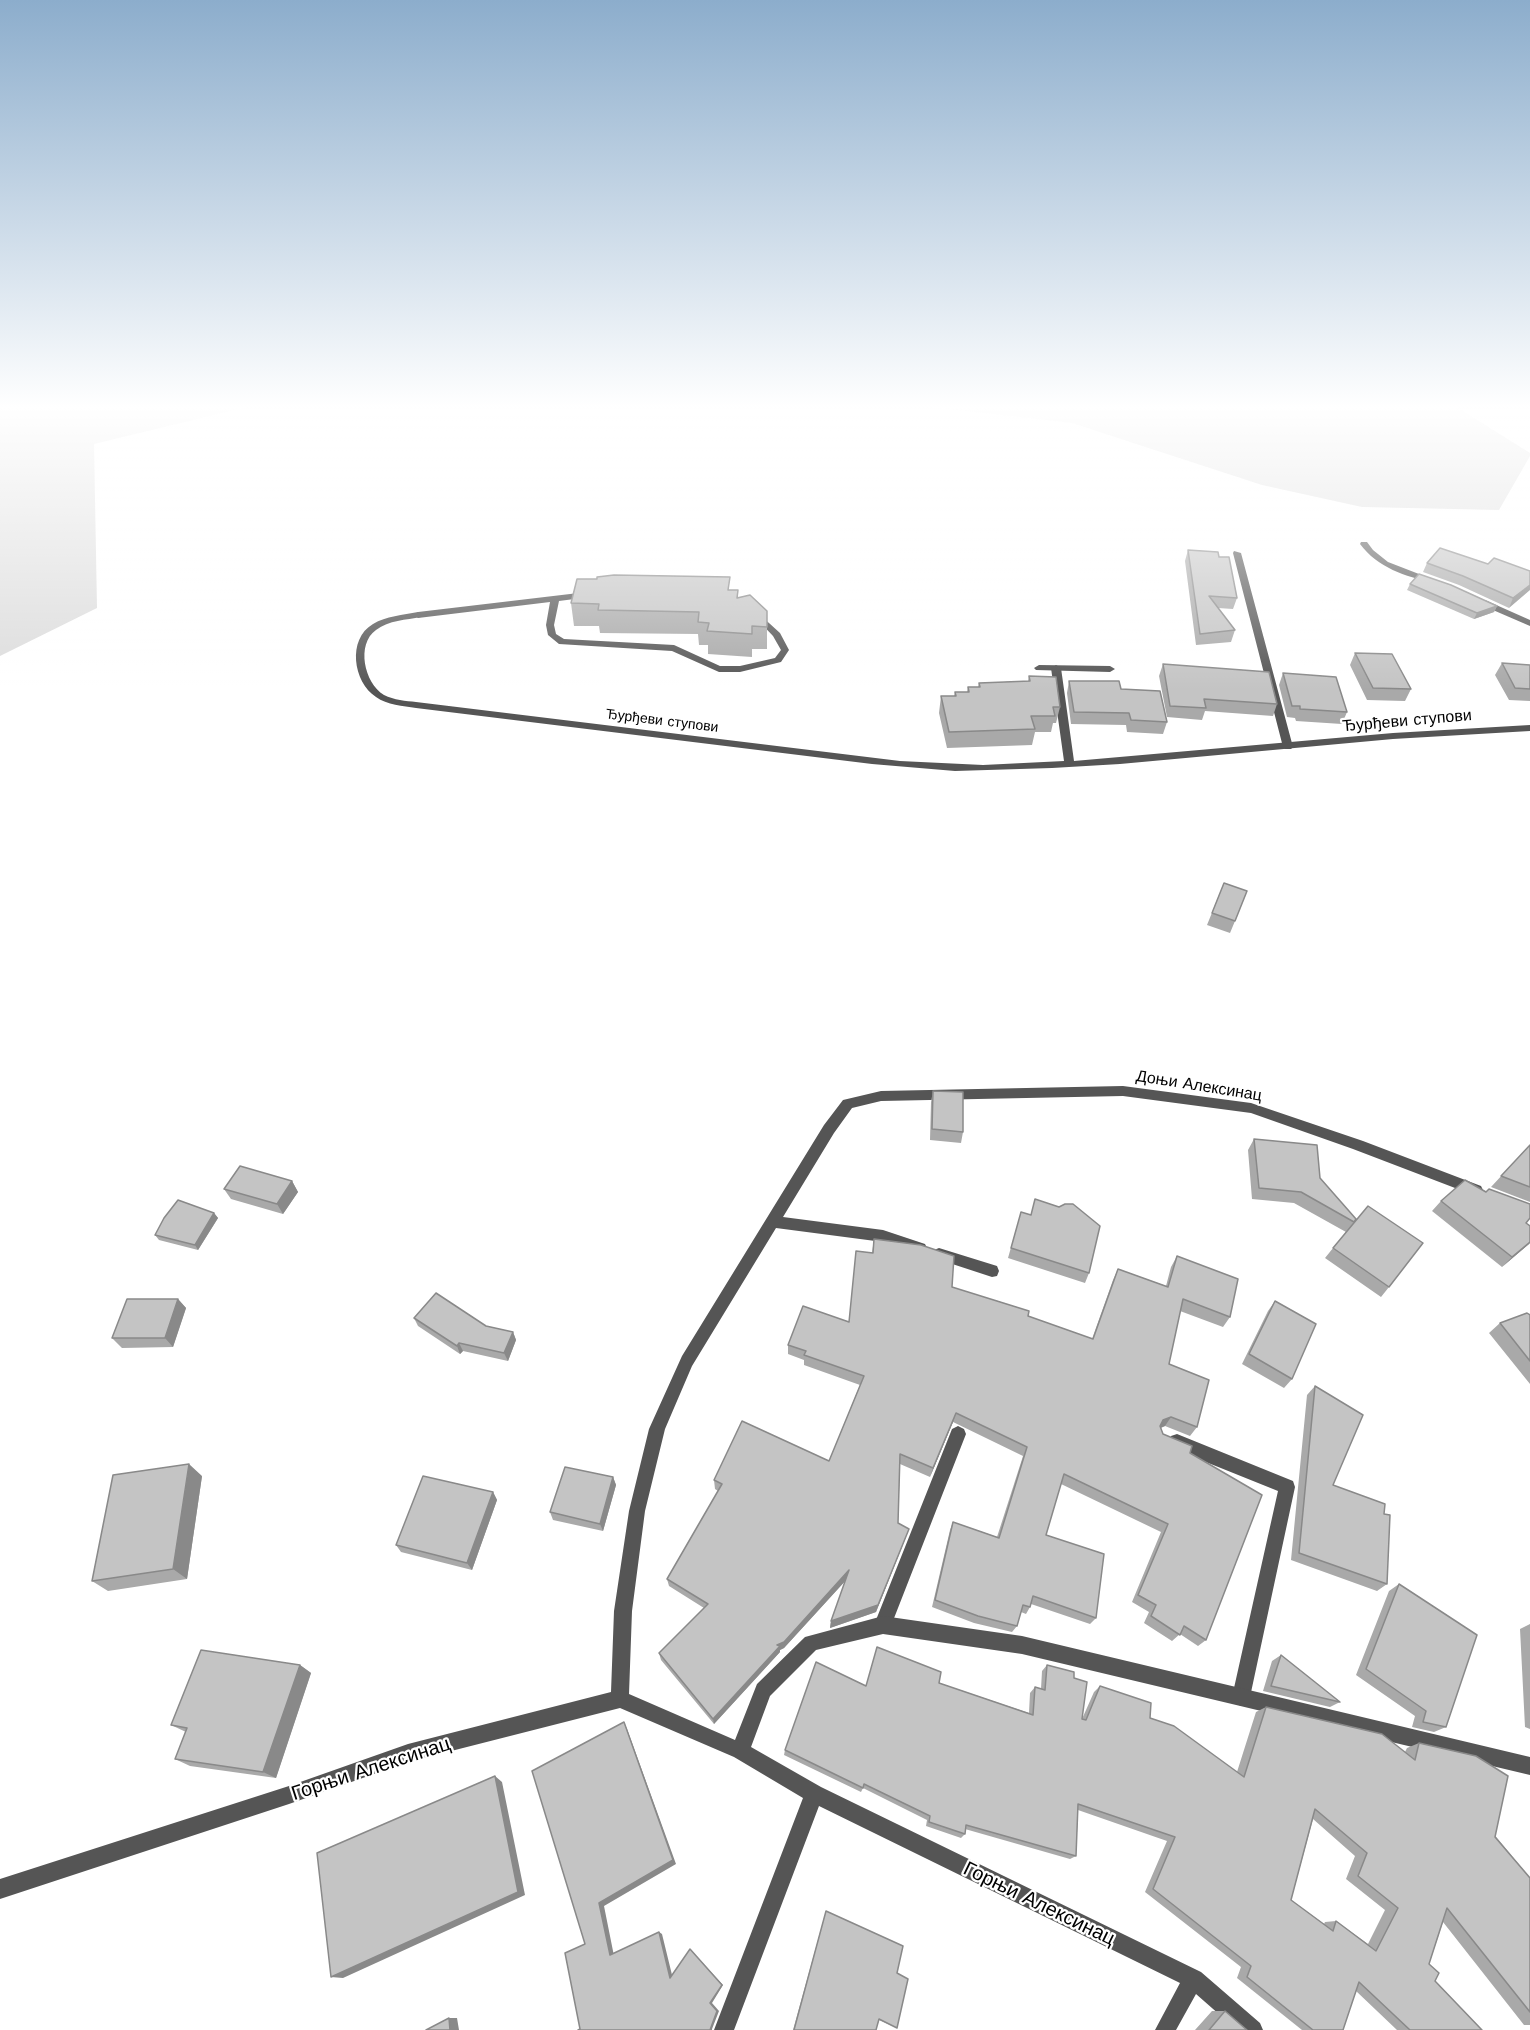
<!DOCTYPE html>
<meta charset="utf-8">
<style>
body{margin:0}
canvas{display:block;background:#fff}
</style>
<canvas width="1530" height="2030"></canvas>
<script>
const c = document.querySelector('canvas').getContext('2d');
c.lineJoin = 'round';
function paint(path, color) {
  c.fillStyle = color;
  c.fill(path, 'evenodd');
}
function stroke(path, color, width, dash) {
  c.strokeStyle = color;
  c.lineWidth = width;
  c.lineCap = dash ? 'butt' : 'round';
  c.setLineDash(dash || []);
  c.stroke(path);
}
function label(font, color, halo, rows, align = 'center') {
  c.font = font + ' "Work Sans",sans-serif';
  c.lineWidth = 4.5;
  c.setLineDash([]);
  c.textBaseline = 'middle';
  c.strokeStyle = halo;
  c.fillStyle = color;
  for (const [text, x, y, turn = 0] of rows) {
    c.save();
    c.translate(x, y);
    c.rotate((+turn || 0) * Math.PI / 180);
    c.textAlign = isNaN(turn) ? turn : align;
    if (halo) c.strokeText(text, 0, 0);
    c.fillText(text, 0, 0);
    c.restore();
  }
}
paint(new Path2D(`
 M0 406H251L94 444 97 608 0 656Z
 M923 406H1455L1530 453V456L1499 510 1362 507 1262 485 1072 423Z`), '#dcdcdc');
paint(new Path2D(`
 M1234 551 1241 553 1293 747 1291 749H1285L1283 747 1233 553Z
 M587 592 590 593V597L559 601 554 625 556 634 564 639 674 645 720 666H740L775 658 781 650 773 636 754 616 758 613 780 633 789 650 781 662 740 672H719L672 651 559 644 548 635 546 625 550 602 418 618 414 615 418 612Z
 M1039 665 1110 666 1115 669 1110 672 1036 670 1034 668Z
 M958 1426 964 1429 966 1434 889 1631 883 1634 877 1631 874 1625 952 1429Z
 M1177 1434 1293 1481 1295 1487 1250 1697 1247 1703 1241 1706 1235 1703 1232 1697 1278 1491 1171 1448 1169 1442 1171 1436Z`), '#555');
paint(new Path2D(`
 M1361 542H1367L1373 550 1388 562 1437 581 1433 583C1405 576 1378 568 1360 544Z
 M1479 600H1485L1530 620V626L1479 604Z
 M418 612 421 613V617C406 620 389 620 376 630 356 644 364 683 384 695 394 700 406 701 416 702L900 761 983 765 1064 761 1051 668 1056 665 1061 668 1074 761 1393 733 1530 725V731L1393 739 1120 764 1052 768 955 771 872 764 416 708C403 706 387 705 376 697 353 682 347 639 373 624 386 616 403 615 418 612Z
 M1123 1086 1251 1103 1363 1141 1481 1186 1483 1190 1481 1194 1476 1196 1353 1149 1251 1113 1123 1096 881 1101 852 1108 834 1133 783 1217 883 1230 925 1244 927 1248 925 1252 920 1254 883 1242 776 1228 692 1366 665 1429 645 1511 632 1611 629 1694 735 1740 757 1684 805 1637 883 1616 1022 1636 1530 1757V1775L1022 1654 883 1634 816 1650 770 1696 751 1747 821 1787 1201 1972 1260 2023 1263 2030H1237L1196 1994 1176 2030H1155L1180 1983 819 1806 734 2030H714L803 1798 734 1757 620 1708 408 1762 289 1804 0 1899V1879L289 1786 408 1744 611 1692 614 1611 629 1511 649 1429 682 1356 824 1125 843 1100 881 1091Z
 M939 1248 997 1266 999 1271 997 1276 992 1277 934 1258 932 1254 934 1250Z`), '#555');
paint(new Path2D(`
 M1188 550 1237 598 1233 609 1218 608 1235 630 1231 642 1196 645 1185 561Z
 M1427 563 1488 564 1530 571 1509 608 1459 585 1423 572Z
 M1410 584 1497 606 1494 612 1474 619 1407 590Z
 M730 590H738V598L767 611V649H752V657L708 654V645H699L698 634 600 633 599 626H574L571 603Z
 M1355 653 1411 689 1405 701 1367 700 1350 665Z
 M1502 663 1530 665V701L1509 700 1495 675Z
 M1163 664 1277 704 1273 716 1205 711 1202 720 1167 717 1159 676Z
 M1283 673 1347 712 1342 724 1296 721 1295 718 1287 717 1279 685Z
 M1029 676 1060 707 1056 723H1053L1051 732H1035L1032 745 947 748 939 713 941 696H954L955 692H967L968 687H978L979 683 1028 681Z
 M1069 681 1121 689 1167 722 1163 734 1127 732 1126 725 1071 724 1067 693Z
 M1224 883 1235 921 1230 933 1207 925Z
 M933 1091 963 1132 961 1143 930 1140 931 1102Z
 M1254 1139 1320 1178 1356 1219 1389 1287 1381 1297 1325 1258 1346 1232 1294 1203 1252 1199 1248 1150Z
 M1530 1145V1202L1491 1187Z
 M292 1181 298 1192 283 1214 231 1199 224 1189Z
 M1035 1199 1089 1273 1085 1283 1008 1258 1021 1212 1031 1215Z
 M1441 1201 1526 1223 1530 1243 1502 1267 1432 1211Z
 M214 1213 218 1218 198 1250 159 1240 155 1235Z
 M874 1239 952 1287 1028 1316 1092 1339 1113 1280 1118 1269 1166 1286 1171 1267 1177 1256 1230 1317 1223 1327 1180 1311 1169 1364 1197 1427 1190 1436 1165 1426 1161 1428 1163 1434 1190 1453 1206 1640 1198 1646 1180 1634 1172 1641 1144 1623 1149 1612 1132 1602 1161 1532 1061 1484 1046 1535 1096 1618 1090 1624 1031 1604 1030 1607 1026 1614 1021 1612 1017 1626 1012 1632 974 1623 932 1607 950 1530 953 1522 997 1537 1023 1456 953 1422 930 1477 900 1464 898 1523 906 1537 876 1612 830 1628 831 1621 846 1580 784 1648 780 1650V1652L714 1724 661 1660 659 1653 704 1608 669 1586 667 1579 718 1491 715 1489 714 1480 829 1461 860 1385 804 1365V1360L788 1354V1345L849 1322 872 1253Z
 M178 1299 186 1308 173 1347 122 1348 112 1338Z
 M1275 1301 1292 1379 1284 1388 1242 1364 1268 1311Z
 M1530 1315V1384L1489 1333 1500 1323Z
 M414 1318 486 1326 513 1332 516 1340 508 1361 463 1351 460 1354 418 1326Z
 M1315 1386 1333 1485 1387 1584 1377 1591 1291 1560 1307 1395Z
 M202 1476 187 1579 108 1591 92 1581Z
 M613 1477 616 1485 603 1531 553 1520 550 1512Z
 M493 1492 497 1500 472 1570 401 1552 396 1545Z
 M1399 1584 1446 1727 1434 1732 1412 1727 1415 1716 1356 1675 1389 1591Z
 M1530 1624V1729L1525 1727 1520 1629Z
 M1281 1655 1340 1702 1330 1707 1263 1691 1272 1661Z
 M300 1665 311 1673 276 1778 190 1766 175 1759 186 1732 171 1725Z
 M1047 1665 1074 1678 1082 1719 1094 1692 1100 1686 1150 1718 1237 1772 1256 1712 1266 1707 1405 1752 1407 1748 1419 1743 1530 1878V2025H1524L1443 1922 1429 1964 1435 1981 1482 2030H1397L1356 1991 1343 2030H1302L1237 1978 1241 1967 1145 1892 1167 1841 1078 1810 1076 1856 1070 1859 965 1829V1834L961 1838 926 1826 927 1820 863 1788 861 1792 784 1755 785 1750 939 1683 1029 1713 1030 1693 1035 1687 1041 1689 1042 1671ZM1313 1819 1355 1856 1346 1879 1385 1910 1368 1944 1336 1921 1325 1922 1324 1924 1291 1900Z
 M826 1911 897 1973V2028L879 2020 876 2030H793Z
 M1212 2011H1225L1247 2030H1195Z`), '#a9a9a9');
paint(new Path2D(`
 M1530 585V590L1509 608 1513 598Z
 M1497 606 1494 612 1474 619 1477 613Z
 M292 1181 298 1192 283 1214 277 1204Z
 M214 1213 218 1218 198 1250 195 1245Z
 M1530 1242 1529 1244 1502 1267 1512 1257Z
 M178 1299 186 1308 173 1347 165 1338Z
 M513 1332 516 1340 508 1361 504 1353Z
 M459 1343 463 1351 460 1354 457 1346Z
 M956 1413 953 1422 930 1477 933 1468Z
 M1171 1417 1165 1426 1157 1429 1163 1420Z
 M189 1464 202 1476 187 1579 173 1569Z
 M613 1477 616 1485 603 1531 600 1524Z
 M493 1492 497 1500 472 1570 467 1563Z
 M909 1529 876 1612 830 1628 831 1621Z
 M849 1570 848 1578 784 1648 780 1650V1652L714 1724 713 1719 777 1645Z
 M300 1665 311 1673 276 1778 263 1772Z
 M624 1722 627 1729 676 1864 604 1906 614 1956 610 1955 599 1903Z
 M495 1776 502 1782 525 1895 343 1978 331 1977Z
 M659 1932 662 1934 673 1979 670 1978Z
 M690 1949 723 1985 712 2003 719 2011 712 2029V2030H710Z
 M449 2018H457L459 2030H450Z`), '#898989');
const building = new Path2D(`
 M1440 548 1488 564 1494 558 1530 571V585L1513 598 1463 576 1427 563Z
 M1188 550 1218 552 1219 557H1229L1237 598 1209 596 1235 630 1200 634Z
 M1419 574 1451 585 1497 606 1477 613 1410 584Z
 M614 575 730 577 728 590H738L737 598 750 595 767 611V627L752 626V634L707 631 709 623 698 622 699 612 598 610 599 604 571 603 577 579H597V577Z
 M1355 653 1392 654 1411 689 1373 688Z
 M1502 663 1530 665V689L1515 688Z
 M1163 664 1269 672 1277 704 1204 699 1206 708 1170 706Z
 M1283 673 1336 677 1347 712 1300 709V706H1292Z
 M1029 676 1056 677 1060 707H1053L1055 716H1031L1035 729 949 732 941 696H956L955 692H969L968 687H980L979 683 1030 681Z
 M1069 681H1119L1121 689 1160 691 1167 722 1131 720 1129 713 1074 712Z
 M1224 883 1247 891 1235 921 1212 913Z
 M933 1091 963 1092V1132L932 1129Z
 M1254 1139 1317 1145 1320 1178 1356 1219 1354 1222 1301 1192 1259 1188Z
 M1530 1145V1187L1501 1176Z
 M240 1166 292 1181 277 1204 224 1189Z
 M1465 1180 1486 1192 1489 1189 1530 1204V1218L1526 1223 1530 1226V1242L1512 1257 1441 1201Z
 M1035 1199 1059 1207 1065 1204H1073L1100 1226 1089 1273 1011 1248 1021 1212 1031 1215Z
 M178 1200 214 1213 195 1245 155 1235 164 1218Z
 M1368 1206 1423 1243 1389 1287 1333 1248Z
 M874 1239 921 1245 954 1256 952 1287 1029 1311 1028 1316 1093 1339 1118 1269 1168 1287 1177 1256 1238 1279 1230 1317 1183 1299 1169 1364 1209 1380 1197 1427 1171 1417 1163 1420 1160 1426 1163 1434 1192 1446 1190 1453 1262 1495 1206 1640 1184 1626 1180 1635 1151 1616 1156 1605 1138 1595 1168 1524 1064 1474 1046 1535 1104 1554 1096 1618 1033 1596 1030 1607 1023 1605 1017 1626 978 1616 935 1600 953 1522 999 1538 1027 1447 956 1413 933 1468 900 1454 898 1523 909 1529 878 1605 831 1621 849 1570 784 1642 777 1645 780 1646 713 1719 659 1653 708 1604 667 1579 722 1484 714 1480 742 1421 829 1461 864 1376 804 1355 806 1351 788 1345 803 1306 849 1322 856 1251 873 1253Z
 M436 1293 486 1326 513 1332 504 1353 459 1343 457 1346 414 1318Z
 M127 1299H178L165 1338H112Z
 M1275 1301 1316 1324 1292 1379 1249 1354Z
 M1527 1313 1530 1315V1361L1500 1323Z
 M1315 1386 1363 1415 1333 1485 1385 1504 1384 1514 1390 1515 1387 1584 1299 1553Z
 M189 1464 173 1569 92 1581 113 1475Z
 M565 1467 613 1477 600 1524 550 1512Z
 M423 1476 493 1492 467 1563 396 1545Z
 M1399 1584 1477 1635 1446 1727 1423 1722 1426 1711 1366 1669Z
 M877 1647 941 1672 939 1683 1033 1715 1035 1687 1045 1690 1047 1665 1074 1672V1678L1087 1682 1082 1719 1086 1720 1100 1686 1151 1703 1150 1718 1174 1726 1244 1777 1266 1707 1382 1734 1415 1760 1419 1743 1476 1756 1508 1776 1495 1837 1530 1878V2012L1447 1908 1429 1964 1439 1973 1435 1981 1482 2030H1410L1359 1982 1343 2030H1313L1247 1977 1251 1966 1153 1889 1175 1837 1078 1804 1076 1856 966 1825 965 1834 929 1822 930 1816 864 1784 863 1788 785 1750 816 1662 866 1686ZM1315 1809 1367 1853 1358 1876 1398 1908 1376 1951 1336 1921 1333 1931 1291 1900Z
 M201 1650 300 1665 263 1772 175 1759 187 1728 171 1725Z
 M1281 1655 1340 1702 1271 1686Z
 M624 1722 673 1860 599 1903 610 1955 659 1932 670 1978 690 1949 722 1985 710 2003 717 2011 710 2030H578L580 2029 565 1953 585 1944 532 1771Z
 M495 1776 518 1892 331 1977 317 1853Z
 M826 1911 903 1946 897 1973 908 1979 897 2028 879 2019 876 2030H794Z
 M1225 2011 1247 2030H1209Z
 M449 2018 450 2030H426Z`);
paint(building, '#c4c4c4');
stroke(building, '#898989', 1.5);
const sky = c.createLinearGradient(0, 0, 0, 690);
sky.addColorStop(0, '#8cadcc');
sky.addColorStop(0.59, '#fff');
sky.addColorStop(1, '#ffffff00');
c.fillStyle = sky;
c.fillRect(0, 0, 1530, 690);
label('14px', '#000', '#fff', [
 ["Ђурђеви ступови",662,721,7]
]);
label('16px', '#000', '#fff', [
 ["Ђурђеви ступови",1407,721,-5],
 ["Доњи Алексинац",1199,1086,9]
]);
label('20px', '#000', '#fff', [
 ["Горњи Алексинац",371,1769,-18],
 ["Горњи Алексинац",1039,1904,26]
]);
</script>
